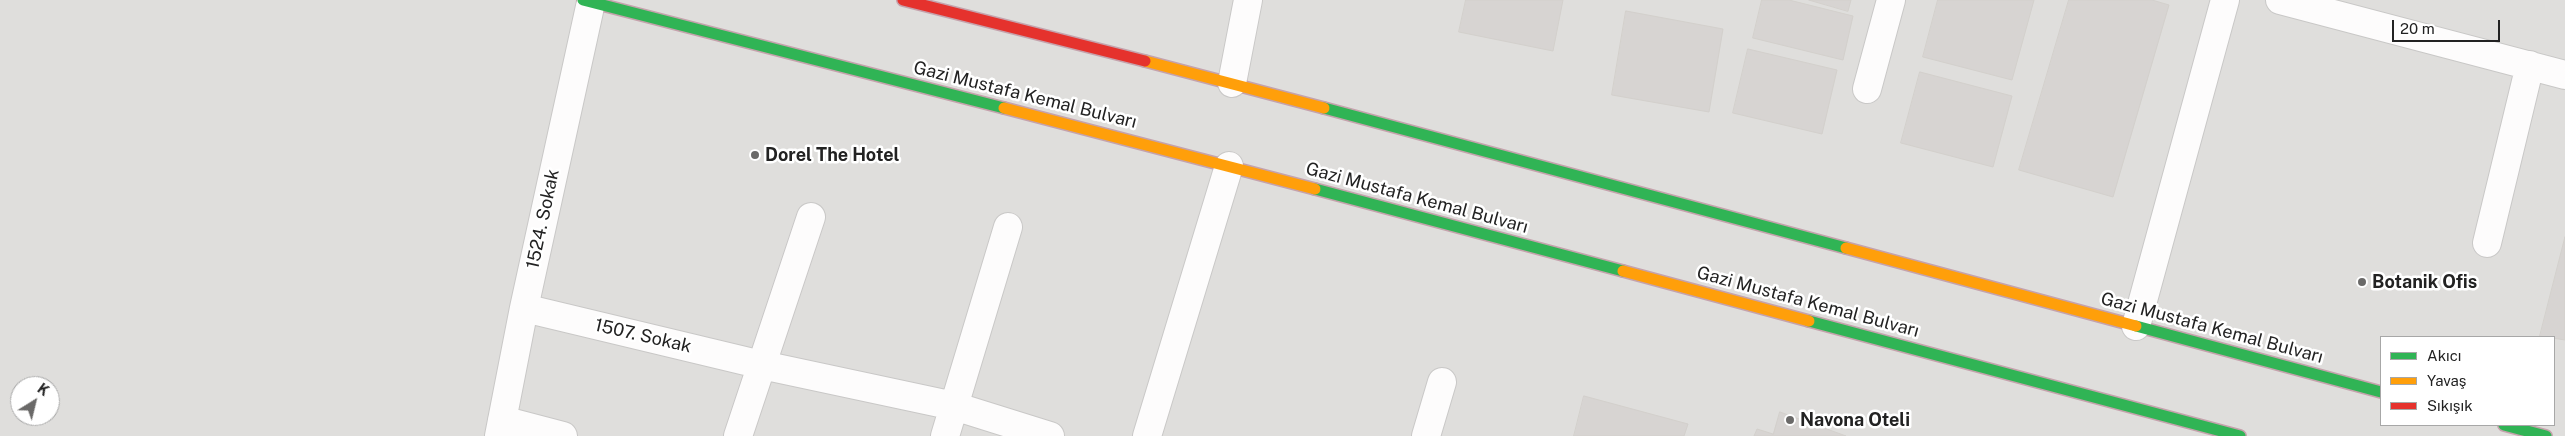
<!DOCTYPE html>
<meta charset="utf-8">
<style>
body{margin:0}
#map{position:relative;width:2565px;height:436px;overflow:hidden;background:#f0eeeb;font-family:"Public Sans",sans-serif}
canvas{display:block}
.legend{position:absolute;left:2380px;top:336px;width:175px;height:90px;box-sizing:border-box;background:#fff;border:1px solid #a7a7a7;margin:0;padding:6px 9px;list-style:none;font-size:15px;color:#222}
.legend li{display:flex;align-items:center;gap:10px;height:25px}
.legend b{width:25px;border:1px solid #a7a7a7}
.north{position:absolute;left:10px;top:376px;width:50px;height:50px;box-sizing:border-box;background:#fff;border:1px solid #a7a7a7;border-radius:50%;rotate:36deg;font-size:14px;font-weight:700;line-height:20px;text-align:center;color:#222}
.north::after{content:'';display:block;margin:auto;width:18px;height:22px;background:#6a6968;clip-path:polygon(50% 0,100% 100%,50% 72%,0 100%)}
.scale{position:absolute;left:2392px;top:20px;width:108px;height:22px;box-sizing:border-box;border:2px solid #222;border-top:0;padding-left:6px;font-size:15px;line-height:18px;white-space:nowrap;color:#222;-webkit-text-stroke:4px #fff;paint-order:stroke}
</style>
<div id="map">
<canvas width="2565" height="436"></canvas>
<ul class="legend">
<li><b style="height:6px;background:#30b455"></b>Akıcı</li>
<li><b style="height:6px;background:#ff9f0a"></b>Yavaş</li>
<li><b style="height:6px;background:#e5322d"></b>Sıkışık</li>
</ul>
<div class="north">K</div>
<div class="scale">20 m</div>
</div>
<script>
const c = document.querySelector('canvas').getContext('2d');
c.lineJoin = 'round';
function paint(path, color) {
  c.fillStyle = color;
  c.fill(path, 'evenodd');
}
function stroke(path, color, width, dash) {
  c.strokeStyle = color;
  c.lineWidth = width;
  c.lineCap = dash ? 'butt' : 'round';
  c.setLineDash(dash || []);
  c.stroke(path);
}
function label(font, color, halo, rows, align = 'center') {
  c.font = font + ' "Public Sans",sans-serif';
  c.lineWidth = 5;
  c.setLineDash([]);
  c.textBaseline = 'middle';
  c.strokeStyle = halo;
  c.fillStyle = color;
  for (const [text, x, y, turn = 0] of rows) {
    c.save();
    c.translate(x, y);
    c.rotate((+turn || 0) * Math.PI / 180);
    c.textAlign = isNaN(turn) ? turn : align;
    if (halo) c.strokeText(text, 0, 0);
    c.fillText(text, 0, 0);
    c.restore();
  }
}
paint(new Path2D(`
 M0 0H2565V436H0ZM2381 337H2554V425H2381ZM20 386H50V416H20Z`), '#dfdedc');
const building = new Path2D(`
 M1466 0H1563L1553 51 1459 32Z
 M1762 0H1789L1853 16 1843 60 1753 38Z
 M1809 0H1851L1848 11Z
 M1938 0H2034L2012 80 1923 57Z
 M2069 0H2152L2169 5 2113 197 2019 170Z
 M1626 11 1723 29 1709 112 1612 95Z
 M1748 49 1837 70 1822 134 1733 113Z
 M1920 72 2012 96 1993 167 1901 143Z
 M2565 237V340L2540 336Z
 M1584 396 1688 424 1684 436H1574Z
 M1780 412 1846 436H1754L1757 429 1773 434Z`);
paint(building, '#d7d4d2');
stroke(building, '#d3d0cc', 1);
const street = new Path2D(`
 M2280 0 2565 75
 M1232 83 1248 0
 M1867 89 1891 0
 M2487 243 2530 65
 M524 308 762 365 954 406 1050 436
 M2136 326 2225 0
 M502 420 563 436
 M499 436 524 308 591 2
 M738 436 811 217
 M945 436 1008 227
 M1147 436 1229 166
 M1426 436 1442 382`);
const fast = new Path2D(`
 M583 0 1004 108
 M1324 108 1846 248
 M1315 189 1623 271
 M1809 321 2240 436
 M2136 326 2381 392
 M2504 425 2546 436`);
const slow = new Path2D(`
 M1145 61 1324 108
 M1004 108 1315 189
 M1846 248 2136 326
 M1623 271 1809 321`);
const jam = new Path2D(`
 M903 0 1145 61`);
stroke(street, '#c9c8c7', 30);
stroke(fast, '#c5a2ac', 14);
stroke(slow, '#c5a2ac', 14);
stroke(jam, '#c5a2ac', 14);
stroke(street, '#fdfcfc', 28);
stroke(fast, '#30b455', 11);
stroke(slow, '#ff9f0a', 11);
stroke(jam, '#e5322d', 11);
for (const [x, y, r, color] of [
 [755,155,5,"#6a6968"],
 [2362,282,5,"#6a6968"],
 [1790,420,5,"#6a6968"]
]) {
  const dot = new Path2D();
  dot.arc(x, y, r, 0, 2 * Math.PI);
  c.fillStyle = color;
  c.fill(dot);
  stroke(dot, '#fff', 2);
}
label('18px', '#222', '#fff', [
 ["Gazi Mustafa Kemal Bulvarı",1025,95,14],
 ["Gazi Mustafa Kemal Bulvarı",1417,198,15],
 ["1524. Sokak",543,219,-78],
 ["Gazi Mustafa Kemal Bulvarı",1808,302,15],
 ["Gazi Mustafa Kemal Bulvarı",2212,328,15],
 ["1507. Sokak",643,336,13]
]);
label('bold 18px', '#222', '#fff', [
 ["Dorel The Hotel",765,155],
 ["Botanik Ofis",2372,282],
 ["Navona Oteli",1800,420]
], 'left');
</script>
